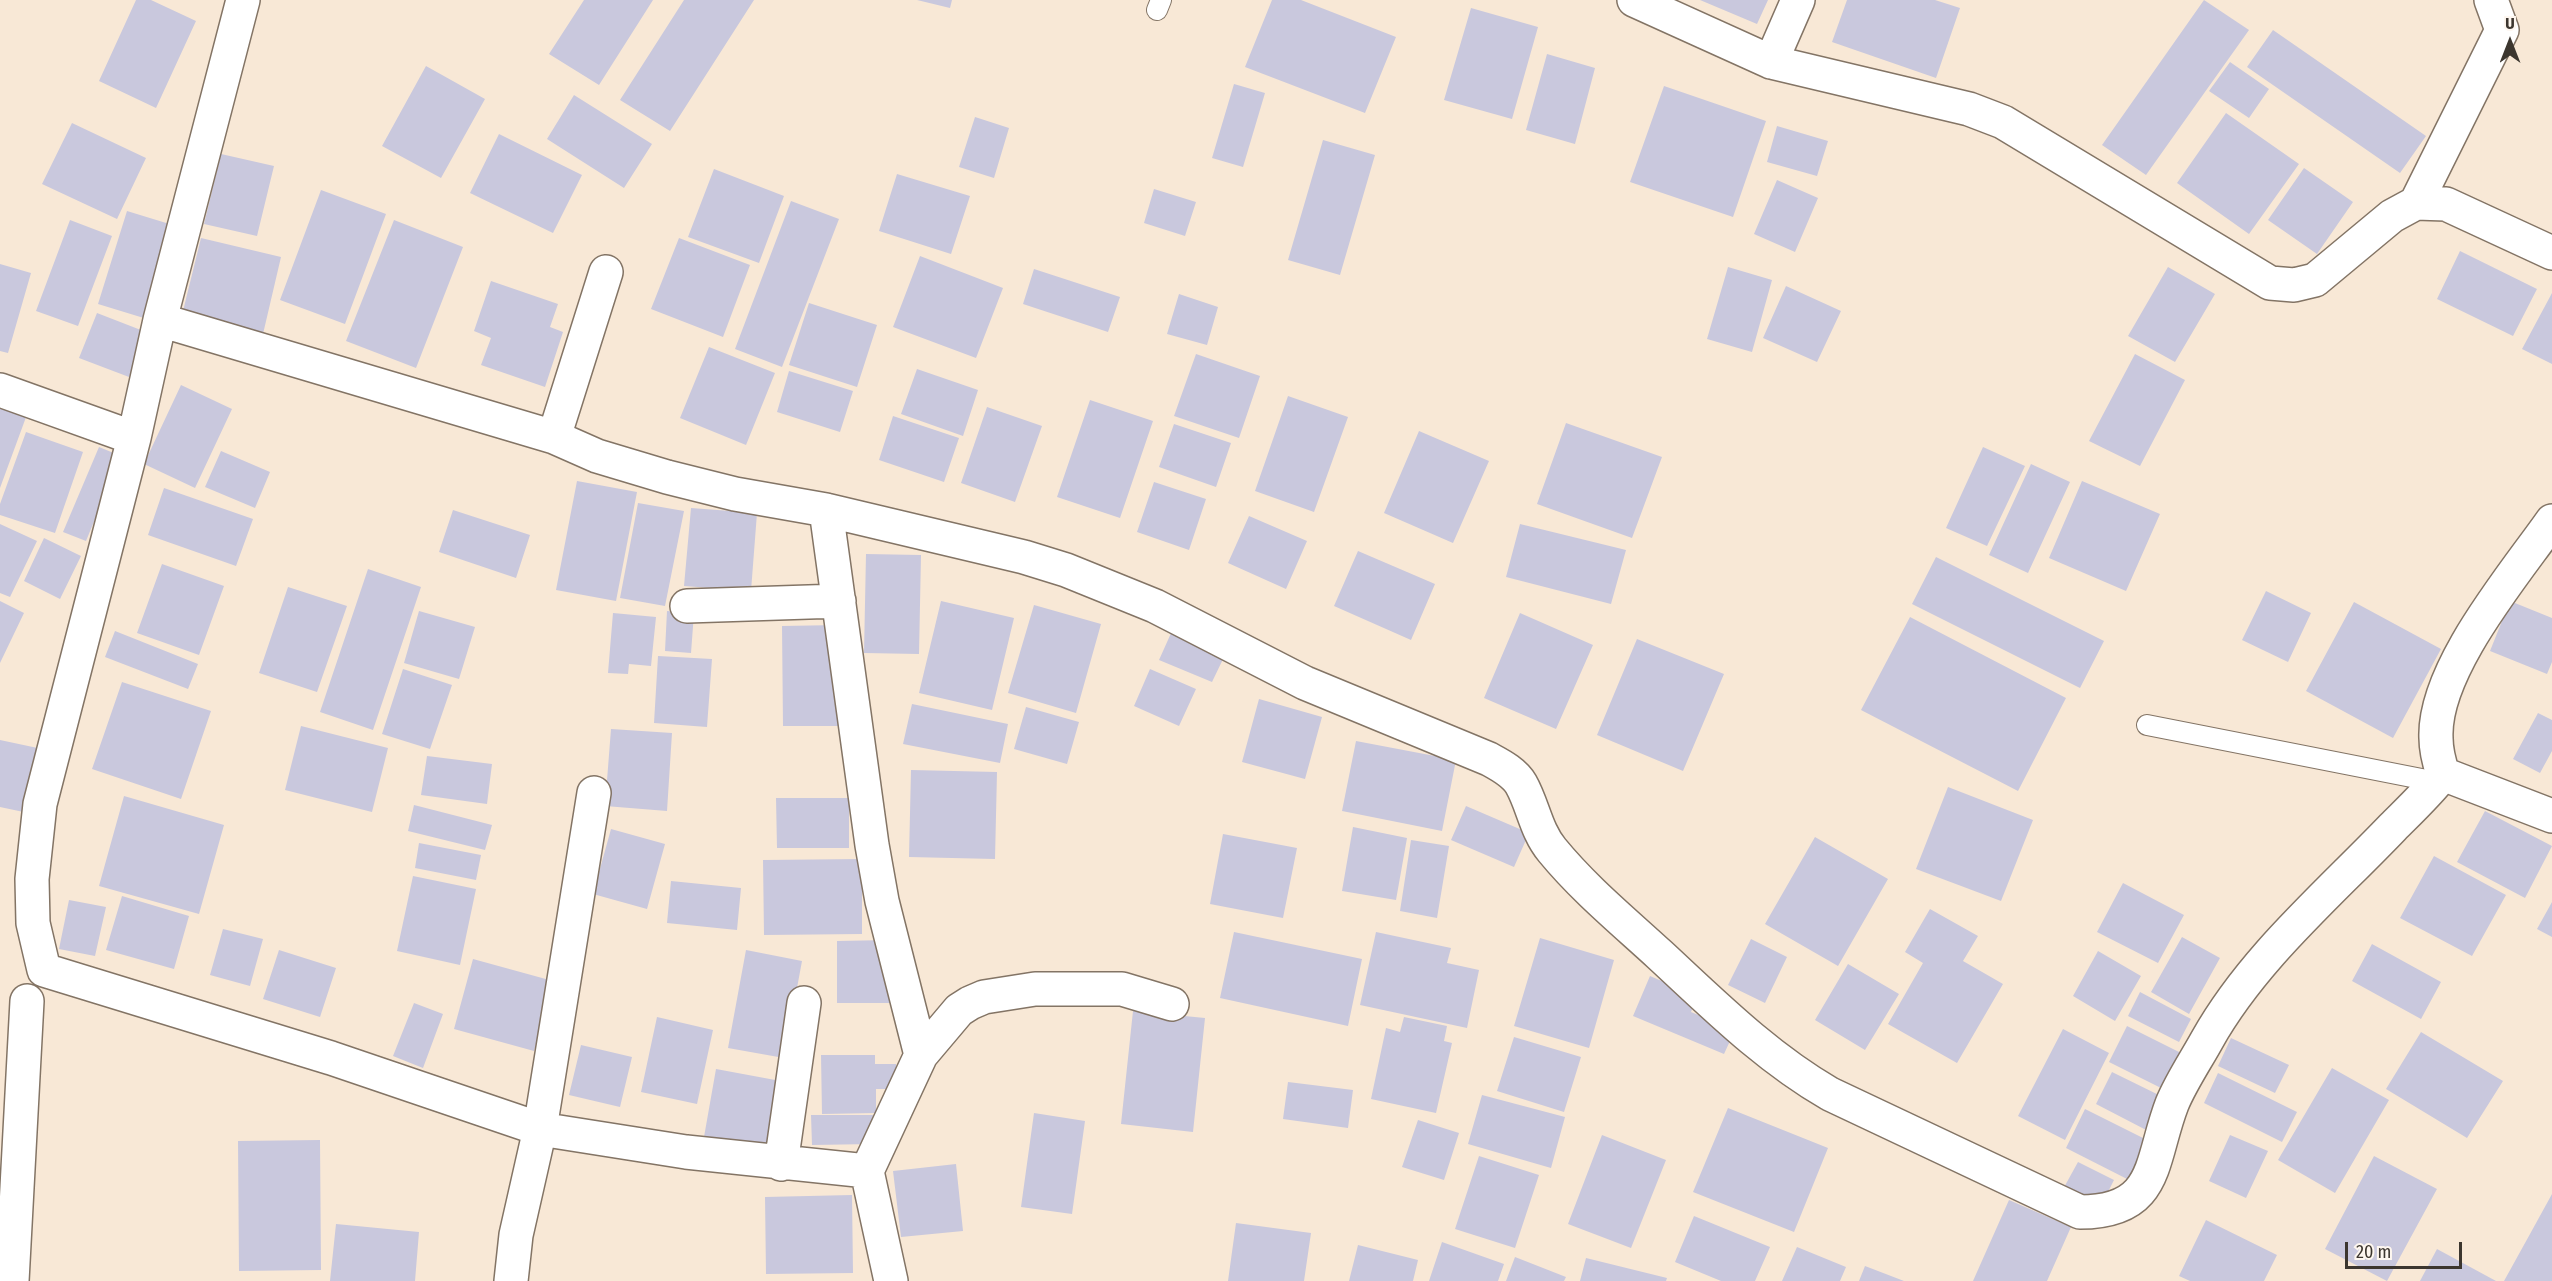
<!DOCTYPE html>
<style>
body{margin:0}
#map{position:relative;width:2552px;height:1281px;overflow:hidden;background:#f8e8d6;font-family:"Fira Sans Condensed",sans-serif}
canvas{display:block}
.north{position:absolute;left:2480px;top:12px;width:60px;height:60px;-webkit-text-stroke:4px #fef7f0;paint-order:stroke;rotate:0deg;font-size:16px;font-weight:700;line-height:24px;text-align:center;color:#3c362f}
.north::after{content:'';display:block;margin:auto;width:21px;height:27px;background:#3c362f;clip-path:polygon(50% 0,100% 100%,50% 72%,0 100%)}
.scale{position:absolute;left:2345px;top:1242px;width:117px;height:27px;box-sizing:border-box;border:3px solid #3c362f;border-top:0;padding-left:8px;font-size:18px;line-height:21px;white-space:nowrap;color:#3c362f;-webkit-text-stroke:4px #fef7f0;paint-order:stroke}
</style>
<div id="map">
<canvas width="2552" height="1281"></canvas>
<div class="north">U</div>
<div class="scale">20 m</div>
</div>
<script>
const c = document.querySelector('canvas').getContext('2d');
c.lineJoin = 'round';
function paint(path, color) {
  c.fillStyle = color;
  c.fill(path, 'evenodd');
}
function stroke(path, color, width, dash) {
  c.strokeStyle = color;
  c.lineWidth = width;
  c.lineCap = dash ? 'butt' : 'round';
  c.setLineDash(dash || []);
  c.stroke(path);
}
paint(new Path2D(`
 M136 0H151L196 21 156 108 99 81Z
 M584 0H653L599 85 549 54Z
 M684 0H754L670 131 620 100Z
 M917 0H952L950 8Z
 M1272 0H1301L1396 37 1365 113 1245 67Z
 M1700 0H1768L1757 24Z
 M1847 0H1935L1960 8 1936 78 1832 42Z
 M2204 0 2249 30 2146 175 2102 145Z
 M1471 8 1538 27 1512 119 1444 100Z
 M2273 30 2426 136 2400 173 2247 67Z
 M1547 54 1595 68 1575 144 1526 130Z
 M2230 62 2269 89 2249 118 2209 91Z
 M426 66 485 99 441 178 382 146Z
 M1234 84 1265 93 1243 167 1212 158Z
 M1664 86 1766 121 1733 217 1630 182Z
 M574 95 652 144 624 188 547 139Z
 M2226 113 2299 164 2249 234 2177 183Z
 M975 117 1009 128 994 178 959 167Z
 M72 123 146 158 117 219 42 184Z
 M1777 126 1828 141 1817 176 1767 162Z
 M499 134 582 175 553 233 470 193Z
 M1323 140 1375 155 1340 275 1288 260Z
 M221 154 274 166 257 236 204 224Z
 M2304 168 2353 202 2317 254 2268 220Z
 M714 169 784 196 759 263 688 237Z
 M897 174 970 196 951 254 879 231Z
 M1777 180 1818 198 1795 252 1754 234Z
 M1154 189 1196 202 1185 236 1144 223Z
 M321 190 386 214 345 324 280 300Z
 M791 201 839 219 782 367 735 349Z
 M127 211 176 226 147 319 98 304Z
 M70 220 112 236 78 326 36 311Z
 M394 220 463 247 416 368 346 341Z
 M201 238 281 257 263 334 182 315Z
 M679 238 750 265 723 337 651 309Z
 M2460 251 2537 289 2513 336 2437 299Z
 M920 256 1003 288 976 358 893 327Z
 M0 264 31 273 8 353 0 351Z
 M1728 267 1772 280 1752 352 1707 339Z
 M2168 267 2215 294 2175 362 2128 336Z
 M1034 269 1120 297 1108 332 1023 304Z
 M491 281 558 304 550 327 563 332 545 387 481 365 491 338 474 331Z
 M1786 286 1841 311 1817 362 1763 338Z
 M2552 293V364L2522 349Z
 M1179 294 1218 307 1207 345 1167 334Z
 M809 303 877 325 857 387 789 365Z
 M97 313 146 332 129 377 79 358Z
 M709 347 775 373 746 445 680 418Z
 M1196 354 1260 376 1239 438 1174 416Z
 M2135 354 2185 380 2140 466 2089 441Z
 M917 369 978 390 963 436 901 414Z
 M789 371 853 391 840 432 777 412Z
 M181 385 232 409 195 488 144 464Z
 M1288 396 1348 417 1314 512 1255 491Z
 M0 399 29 409 0 488Z
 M1090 400 1153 421 1120 518 1057 497Z
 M987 407 1042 426 1015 502 961 483Z
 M893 416 959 438 944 482 879 460Z
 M1566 423 1662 457 1632 538 1537 504Z
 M1174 424 1231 443 1216 487 1159 467Z
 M1419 431 1489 461 1453 543 1384 513Z
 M26 432 83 452 55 533 0 515V504Z
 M99 447 121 456 86 541 63 532Z
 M1983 447 2025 466 1987 546 1946 528Z
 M221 451 270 472 255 508 205 487Z
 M2031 464 2070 482 2028 573 1989 555Z
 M577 481 637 492 616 601 556 590Z
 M2082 481 2160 514 2126 591 2049 558Z
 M1154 482 1206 499 1189 550 1137 532Z
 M164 488 253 519 236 566 148 535Z
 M638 503 684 511 665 606 620 598Z
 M691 508 757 513 751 591 684 586Z
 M453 510 530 535 516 578 439 552Z
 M1249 516 1307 541 1286 589 1228 563Z
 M0 524 37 541 10 597 0 593Z
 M1520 524 1626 550 1611 604 1506 577Z
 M44 538 81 556 60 599 24 581Z
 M1358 551 1435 584 1411 640 1334 606Z
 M866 554 921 555 919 654 864 653Z
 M1936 557 2104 641 2080 688 1912 604Z
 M162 564 224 586 199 655 137 633Z
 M368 569 421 587 373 730 320 712Z
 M288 587 347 606 317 692 259 673Z
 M2266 591 2311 613 2288 662 2242 640Z
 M0 601 24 613 0 663Z
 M941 601 1014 618 992 710 919 693Z
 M2510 601 2552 618V662L2547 674 2490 651Z
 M2354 602 2441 649 2393 738 2306 691Z
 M1034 605 1101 624 1076 713 1008 693Z
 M419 611 475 627 459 679 404 663Z
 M667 611 694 613 691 653 665 651Z
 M613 613 656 617 651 666 629 664 628 674 608 673Z
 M1520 613 1593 645 1556 729 1484 698Z
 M1910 617 2066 698 2018 791 1861 710Z
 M839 625 840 726H783L782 626Z
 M115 631 198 664 188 689 105 657Z
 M1172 631 1225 655 1212 682 1159 660Z
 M1637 639 1724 674 1683 771 1597 735Z
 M658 656 712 659 707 727 654 723Z
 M403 669 452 685 430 749 382 734Z
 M1150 669 1196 689 1179 726 1134 706Z
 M122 682 211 711 181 799 92 769Z
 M1259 699 1322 717 1305 779 1242 762Z
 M912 704 1008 724 1000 763 903 744Z
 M1026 707 1079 722 1067 764 1014 749Z
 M2538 713 2552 720V751L2540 773 2513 759Z
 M301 726 388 748 372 812 285 790Z
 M611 729 672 733 667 811 605 806Z
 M0 740 47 750 33 814 0 807Z
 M1356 741 1456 760 1442 831 1342 811Z
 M427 756 492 764 487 804 421 795Z
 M911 770 997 772 995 859 909 857Z
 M1948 787 2033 820 2001 901 1916 869Z
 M124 796 224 825 199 914 99 886Z
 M776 798H849V848H777Z
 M414 805 492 825 485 850 408 831Z
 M1466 806 1529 833 1514 867 1451 840Z
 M2485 811 2552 846 2525 898 2457 862Z
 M1353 827 1407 838 1396 900 1342 891Z
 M611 829 665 844 647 909 593 894Z
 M1223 834 1297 848 1283 918 1210 904Z
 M1815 837 1888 879 1838 966 1765 924Z
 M1411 840 1449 846 1437 918 1400 911Z
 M419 843 481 855 476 880 415 868Z
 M2434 856 2506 895 2472 956 2400 918Z
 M862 859V934L764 935 763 860Z
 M413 876 476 889 460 965 397 951Z
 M671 881 741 888 737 930 667 923Z
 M2123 883 2184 915 2158 963 2097 932Z
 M122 896 189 916 174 969 106 950Z
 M69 900 106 907 95 956 59 949Z
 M2552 902V937L2537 929Z
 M1930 909 1978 936 1963 961 2003 984 1957 1063 1888 1024 1923 963 1905 952Z
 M223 929 263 939 250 986 210 975Z
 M1234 932 1362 959 1348 1026 1220 998Z
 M1376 932 1451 948 1447 963 1479 970 1467 1028 1360 1005Z
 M2182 937 2220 958 2189 1014 2151 992Z
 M1540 938 1614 960 1589 1048 1514 1026Z
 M1751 939 1787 957 1765 1003 1728 985Z
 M889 940 890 1003H837V941Z
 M2372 944 2441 982 2421 1019 2352 981Z
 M279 950 336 968 320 1017 263 999Z
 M746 950 802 961 784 1058 728 1048Z
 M2098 951 2141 976 2115 1021 2073 996Z
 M473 959 553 981 534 1051 454 1029Z
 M1848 964 1899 994 1865 1050 1815 1020Z
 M1650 976 1697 996 1691 1012 1735 1030 1724 1054 1633 1016Z
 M2140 992 2191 1019 2179 1042 2128 1016Z
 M414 1003 443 1014 423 1068 393 1056Z
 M1133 1011 1205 1018 1193 1132 1121 1124Z
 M657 1017 713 1030 697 1104 641 1092Z
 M1404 1017 1447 1026 1444 1041 1452 1043 1436 1113 1371 1099 1386 1028 1400 1032Z
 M2127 1026 2187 1056 2169 1092 2109 1062Z
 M2063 1029 2109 1053 2065 1140 2018 1116Z
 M2421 1032 2503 1081 2467 1138 2386 1089Z
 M1514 1037 1581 1057 1564 1112 1497 1091Z
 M2231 1038 2289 1065 2275 1093 2218 1066Z
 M581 1045 632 1057 620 1107 569 1095Z
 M821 1055H875V1064H896V1089H876V1113L822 1114Z
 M2332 1068 2389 1100 2335 1193 2278 1160Z
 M716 1069 786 1082 774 1150 704 1137Z
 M2112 1072 2167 1099 2150 1132 2096 1104Z
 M2218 1073 2297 1112 2282 1142 2204 1103Z
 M1288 1082 1353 1090 1348 1128 1283 1119Z
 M1482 1095 1565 1117 1551 1168 1468 1144Z
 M1728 1108 1828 1148 1794 1232 1693 1192Z
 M2085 1109 2153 1143 2133 1182 2066 1148Z
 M1034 1113 1085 1121 1072 1214 1021 1207Z
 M811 1115H873V1144L812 1145Z
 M1418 1120 1459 1133 1444 1180 1402 1167Z
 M1602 1135 1666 1160 1631 1248 1568 1224Z
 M2230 1135 2268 1151 2246 1198 2209 1181Z
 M320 1140 321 1270 239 1271 238 1141Z
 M1479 1156 1539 1175 1515 1248 1455 1229Z
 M2374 1156 2437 1189 2387 1281 2325 1249Z
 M2078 1162 2114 1180 2099 1210 2062 1191Z
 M956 1164 963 1231 901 1237 893 1171Z
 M2552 1194V1281H2504L2530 1234Z
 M852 1195 853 1273 766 1274 765 1197Z
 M2009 1200 2071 1227 2047 1281H1973Z
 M1694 1216 1770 1247 1755 1281H1721L1675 1262Z
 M2206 1220 2277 1255 2264 1281H2190L2179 1276Z
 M1236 1223 1311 1233 1304 1281H1228Z
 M336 1224 419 1232 415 1281H330Z
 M1442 1242 1504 1264 1498 1281H1429Z
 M1358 1245 1418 1260 1413 1281H1349Z
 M1797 1247 1846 1267 1840 1281H1782Z
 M2437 1249 2496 1281H2420Z
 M1515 1257 1566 1277 1564 1281H1506Z
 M1586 1258 1667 1278 1666 1281H1580Z
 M1865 1266 1904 1281H1859Z`), '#c9c8dd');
const lane = new Path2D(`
 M1157 10 1161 0
 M2147 725 2437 782`);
const street = new Path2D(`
 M243 0 160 320 134 438 40 804 32 879 33 923 44 970 331 1058 540 1129 686 1152 867 1171 921 1055 959 1010 970 1003 984 997 1035 989H1122L1172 1004
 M1634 0 1771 62 1969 109 2003 122 2270 283 2294 285 2315 280 2392 216 2416 203 2446 204 2552 253
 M1771 62 1798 0
 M2416 203 2502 30 2491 0
 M160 320 554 437 597 456 667 477 735 494 826 510 1024 557 1066 570 1155 606 1305 683 1489 759C1500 765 1514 772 1521 784 1533 805 1536 831 1552 850 1584 889 1623 921 1660 955 1714 1005 1766 1057 1830 1094L2080 1212C2159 1212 2150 1161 2172 1104 2181 1082 2196 1060 2207 1040 2253 958 2329 894 2393 827 2410 810 2428 793 2443 774
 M0 390 134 438
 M554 437 606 272
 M826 510 872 845 882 901 921 1055
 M687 606 839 601
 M2443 774C2439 762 2436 750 2436 738 2433 670 2514 575 2552 521
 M2443 774 2552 816
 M781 1164 804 1003
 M867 1171 891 1281
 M12 1281 27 1001
 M511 1281 516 1235 540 1129 594 793`);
stroke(lane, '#837465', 22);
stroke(street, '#837465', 36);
stroke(lane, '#fff', 20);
stroke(street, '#fff', 33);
</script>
